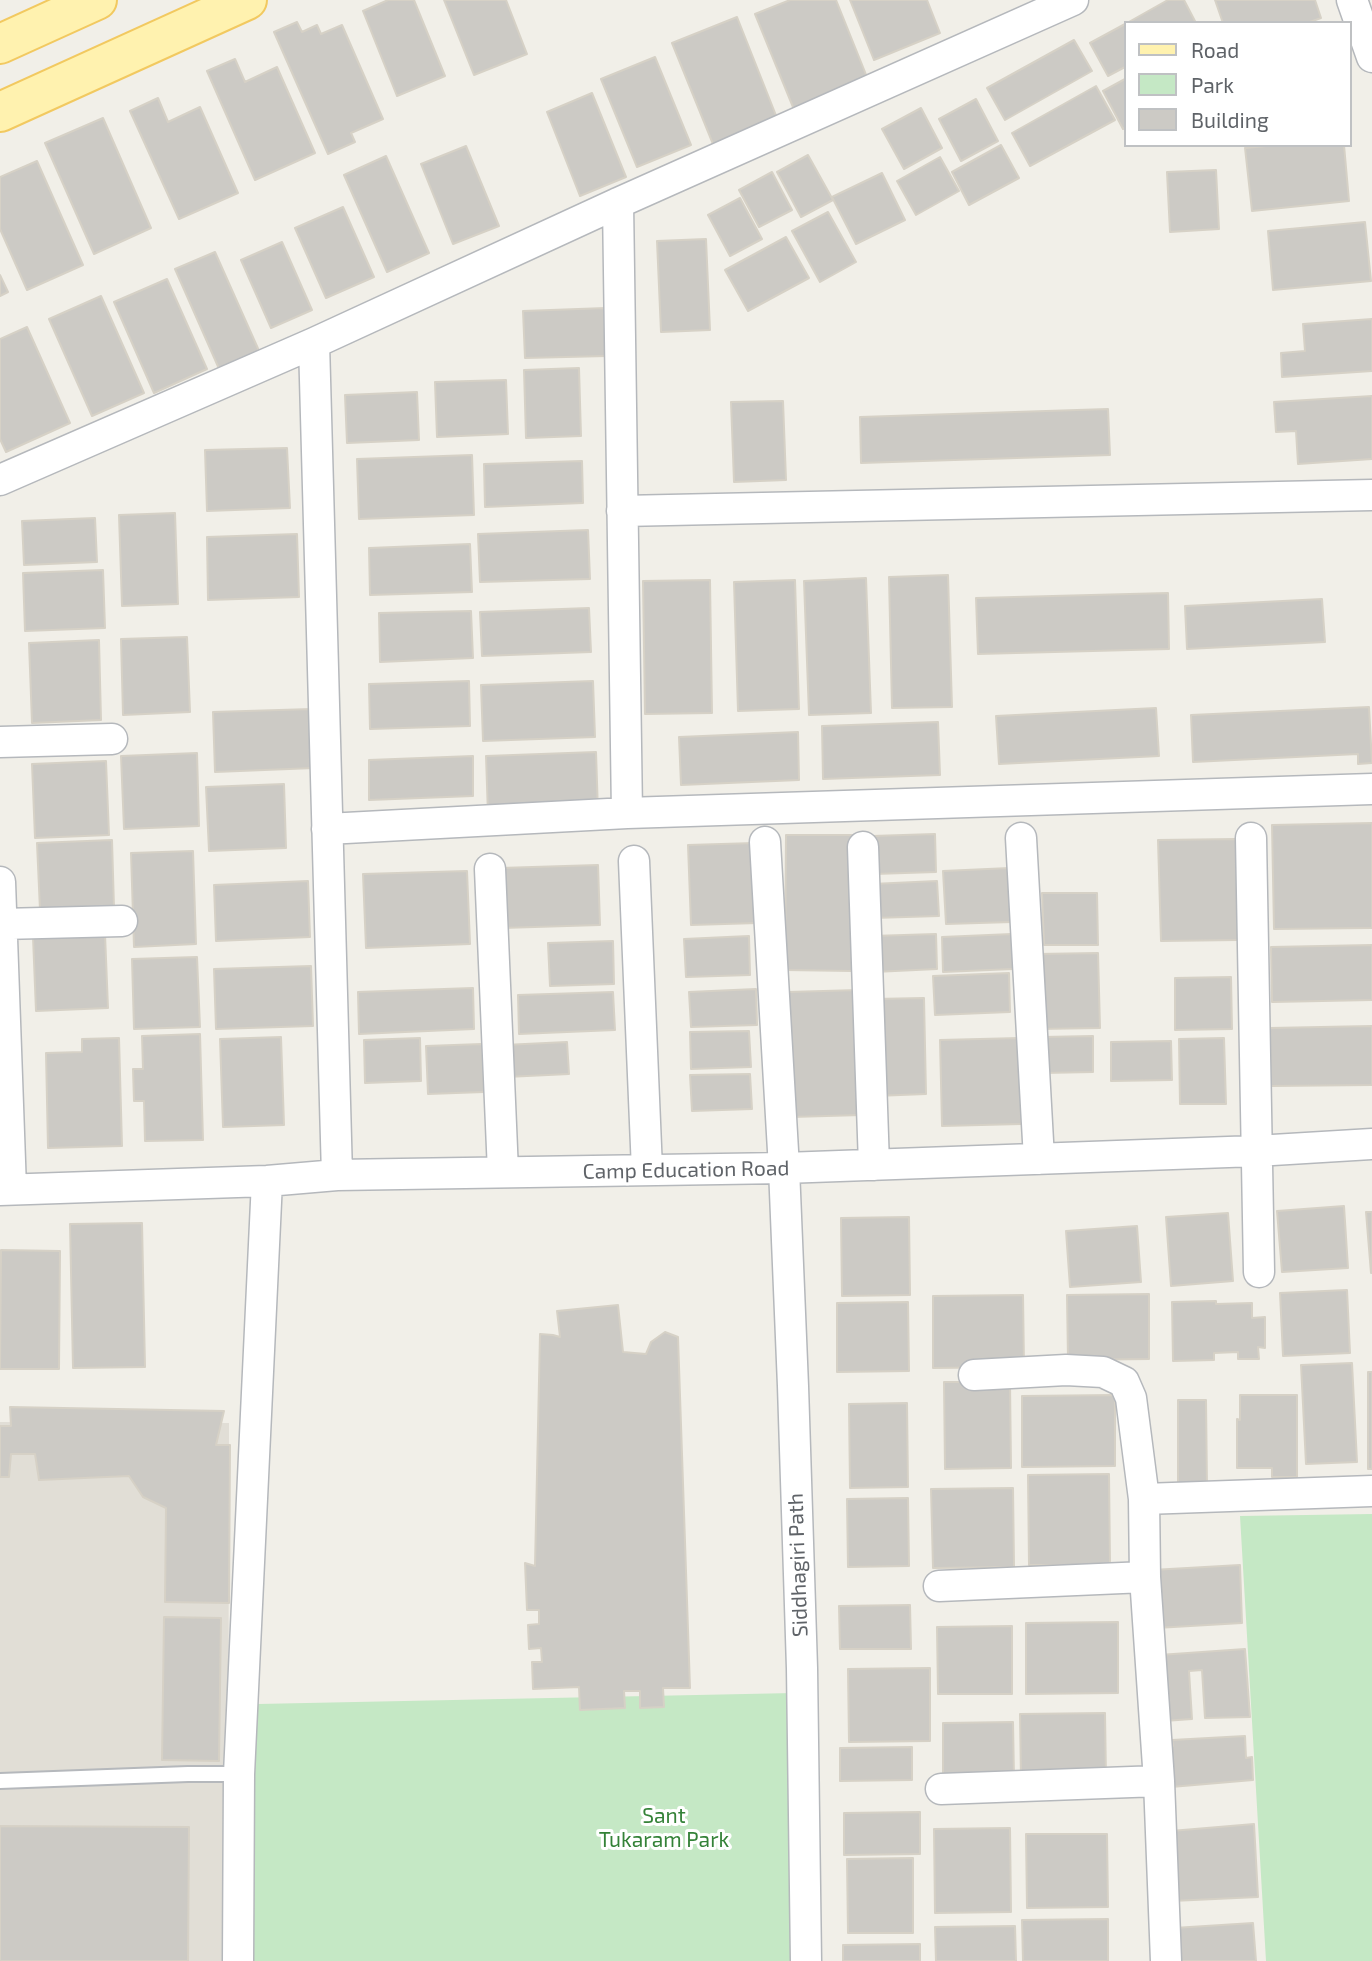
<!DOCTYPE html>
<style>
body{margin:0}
#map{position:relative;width:1372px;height:1961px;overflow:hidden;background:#f1efe8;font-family:"Exo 2",sans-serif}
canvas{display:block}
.legend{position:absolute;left:1124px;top:21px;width:228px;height:126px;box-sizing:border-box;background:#fff;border:2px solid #bfc1c3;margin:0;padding:9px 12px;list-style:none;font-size:21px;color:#5f6368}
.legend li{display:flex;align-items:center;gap:14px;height:35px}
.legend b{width:35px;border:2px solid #bfc1c3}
</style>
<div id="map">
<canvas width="1372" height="1961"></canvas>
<ul class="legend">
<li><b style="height:9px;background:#fff2af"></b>Road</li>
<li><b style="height:19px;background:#c5e8c5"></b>Park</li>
<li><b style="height:19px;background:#cccac5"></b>Building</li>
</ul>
</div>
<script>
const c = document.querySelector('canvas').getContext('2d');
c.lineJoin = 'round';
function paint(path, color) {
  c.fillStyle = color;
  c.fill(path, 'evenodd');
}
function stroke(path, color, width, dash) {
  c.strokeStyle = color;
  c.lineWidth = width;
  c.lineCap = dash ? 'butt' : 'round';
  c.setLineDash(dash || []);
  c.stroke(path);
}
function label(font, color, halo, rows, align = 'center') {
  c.font = font + ' "Exo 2",sans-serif';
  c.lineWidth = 6;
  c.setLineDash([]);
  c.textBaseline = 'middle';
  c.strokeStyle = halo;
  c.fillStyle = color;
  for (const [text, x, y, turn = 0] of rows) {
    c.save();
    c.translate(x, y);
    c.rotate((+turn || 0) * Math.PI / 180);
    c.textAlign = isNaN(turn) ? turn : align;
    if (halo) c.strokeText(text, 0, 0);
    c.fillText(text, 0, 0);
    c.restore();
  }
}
paint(new Path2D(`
 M0 1422 229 1423 228 1961H0Z`), '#e1ded6');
paint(new Path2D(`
 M1372 1514V1961H1266L1240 1516Z
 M794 1693 800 1961H253V1776L258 1704Z`), '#c5e8c5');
const building = new Path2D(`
 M388 0H414L445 76 397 96 363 11Z
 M444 0H506L527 54 474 75Z
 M790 0H836L869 82 795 112 755 14Z
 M850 0H927L940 33 874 60Z
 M1168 0H1184L1196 23H1127Z
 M1215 0H1315L1321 18 1307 23H1223Z
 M737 17 779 123 715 149 672 43Z
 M297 22 302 32 317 25 321 34 342 25 383 119 351 133 355 142 328 154 274 32Z
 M1125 24V67L1108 76 1090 43Z
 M1074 40 1092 71 1005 120 987 88Z
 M655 57 691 145 637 167 601 79Z
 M235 59 245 82 277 67 315 153 255 180 207 71Z
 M1125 79V128L1123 129 1103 91Z
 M1096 86 1115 120 1030 166 1012 133Z
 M592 93 626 177 580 196 547 112Z
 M158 98 168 122 200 107 238 193 179 219 130 111Z
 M976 99 998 141 961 161 939 119Z
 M921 108 942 148 904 169 882 129Z
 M103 118 151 228 94 254 45 143Z
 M1001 145 1019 178 969 205 952 172Z
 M1277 145H1344L1349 201 1252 211 1245 148Z
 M466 146 499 226 453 244 421 164Z
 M808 155 833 200 801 217 777 172Z
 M386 156 429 253 387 272 344 175Z
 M940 157 959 191 916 215 897 181Z
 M37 161 83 265 27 290 0 229V177Z
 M1216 170 1219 229 1170 232 1167 172Z
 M772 172 792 210 759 227 739 190Z
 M882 173 905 220 856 244 832 197Z
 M740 198 762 239 730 256 708 215Z
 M343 207 374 277 326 298 295 228Z
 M828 212 856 262 820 282 792 231Z
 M1365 222 1371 281 1273 290 1268 231Z
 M786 237 809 278 748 311 725 270Z
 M706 239 710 330 661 332 657 241Z
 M282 242 312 310 271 328 241 260Z
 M215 252 260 353 220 371 175 269Z
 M0 275 8 292 0 296Z
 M167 279 207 369 154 393 114 302Z
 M101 296 144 393 92 416 49 319Z
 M606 308 607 356 525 358 523 311Z
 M1372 319V371L1282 377 1281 353 1305 351 1303 324Z
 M27 327 70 423 6 452 0 439V339Z
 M579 368 581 436 526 438 524 370Z
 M506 380 508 434 437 437 435 382Z
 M417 392 419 440 347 443 345 395Z
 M1372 396V459L1298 464 1296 431 1276 432 1274 402Z
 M783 401 786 480 734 482 731 402Z
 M1108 409 1110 455 861 463 860 417Z
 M287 448 290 508 207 511 205 450Z
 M472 455 474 515 359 519 357 459Z
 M582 461 583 503 485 507 484 464Z
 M175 513 178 604 122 606 119 515Z
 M95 518 97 562 24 565 22 521Z
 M588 530 590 579 480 582 478 534Z
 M297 534 299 597 208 600 207 537Z
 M470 544 472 592 370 595 369 548Z
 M103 570 105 628 25 631 23 573Z
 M948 575 952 707 892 708 889 577Z
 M866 578 871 713 809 715 804 581Z
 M710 580 712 713 645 714 643 581Z
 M795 580 799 709 738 711 734 582Z
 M1168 593 1169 649 978 654 976 598Z
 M1322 599 1325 642 1187 649 1185 606Z
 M589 608 591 652 482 656 480 612Z
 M471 611 473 658 380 662 379 613Z
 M187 637 190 712 123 715 121 639Z
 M99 640 101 720 32 723 29 643Z
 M469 681 470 726 370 729 369 684Z
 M593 681 595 737 483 741 481 685Z
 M1369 707 1372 763 1358 764V754L1193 762 1191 715Z
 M1156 708 1159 756 999 764 996 716Z
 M312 709 314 768 215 772 213 712Z
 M938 722 940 775 823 779 822 726Z
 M798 732 799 780 681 785 679 737Z
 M596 752 598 812 488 815 486 756Z
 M197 753 199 826 124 829 121 756Z
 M473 756V796L369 800V760Z
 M106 761 109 835 35 838 32 764Z
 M284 784 286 848 209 851 206 787Z
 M1372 823V928L1274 929 1272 825Z
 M935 834 936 872 874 874 872 836Z
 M786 835H853L852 971 785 970Z
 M1236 839 1238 940 1161 941 1158 840Z
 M112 840 114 908 40 910 37 843Z
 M755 843 758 923 691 925 688 845Z
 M193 851 196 944 134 947 131 853Z
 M598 865 600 925 502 928 500 868Z
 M1010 868 1012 922 946 924 943 871Z
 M467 871 470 944 366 948 363 874Z
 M308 881 310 937 216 941 214 885Z
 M937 881 939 916 873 918 872 884Z
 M1042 893H1097L1098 945H1044Z
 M105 934 108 1008 36 1011 33 937Z
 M936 934 937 969 874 972 872 936Z
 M1012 934 1013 969 943 972 942 937Z
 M749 936 750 975 686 977 684 939Z
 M613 941 614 984 550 986 548 943Z
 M1372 945V1000L1272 1002 1271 947Z
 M1098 953 1100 1028 1038 1029 1037 954Z
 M197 957 200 1027 134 1029 132 959Z
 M311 966 313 1026 216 1029 214 969Z
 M1009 973 1010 1012 935 1015 933 976Z
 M1231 977 1232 1029 1175 1030V978Z
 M473 988 474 1029 359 1034 358 992Z
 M756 989 757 1025 691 1027 689 992Z
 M859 990 862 1115 791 1117 788 992Z
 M613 992 615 1030 519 1034 518 995Z
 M924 998 926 1094 875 1096 874 999Z
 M1372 1026V1085L1271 1086 1270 1028Z
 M749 1031 751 1067 691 1069 690 1032Z
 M200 1034 203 1140 145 1141 144 1101H134L133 1069H143L142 1036Z
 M1093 1036V1072L1043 1073V1037Z
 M281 1037 284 1125 223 1127 220 1039Z
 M119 1038 122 1146 48 1148 46 1053 82 1052V1039Z
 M420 1038 421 1081 365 1083 364 1040Z
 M1020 1038 1021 1124 942 1126 940 1040Z
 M1224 1038 1226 1104H1180L1179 1039Z
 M1171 1041 1172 1080 1111 1081V1042Z
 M567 1042 569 1074 506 1077 504 1045Z
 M482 1044 484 1092 428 1094 426 1046Z
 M750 1074 752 1109 692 1111 690 1075Z
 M1344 1206 1348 1268 1282 1272 1277 1211Z
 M1366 1212H1372V1273H1371Z
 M1228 1213 1233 1281 1171 1286 1166 1217Z
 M909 1217 910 1295 842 1296 841 1218Z
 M142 1223 145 1367 73 1368 70 1224Z
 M1137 1226 1141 1282 1070 1287 1066 1231Z
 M1 1250 60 1251 59 1369H0Z
 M1347 1290 1350 1353 1283 1356 1280 1293Z
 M1149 1294V1359L1068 1360 1067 1295Z
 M1023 1295 1024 1367 933 1368V1296Z
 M1216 1301V1304L1252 1303V1318L1265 1317V1348L1258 1347 1259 1359H1238V1352L1214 1353V1360L1173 1361 1172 1302Z
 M908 1302 909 1371 837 1372V1303Z
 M618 1305 623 1352 646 1354 651 1342 665 1332 678 1337 690 1688H663L664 1707 640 1708V1691H624L625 1708 580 1710 579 1687 533 1689 532 1662H542L541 1648 529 1649 528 1625 539 1624V1610H527L525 1563 535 1566 540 1334 553 1335 560 1337 557 1311Z
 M1352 1363 1357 1462 1306 1464 1301 1365Z
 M1368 1372H1372V1469H1368Z
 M944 1382H1010L1011 1468 945 1469Z
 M1115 1395V1466L1022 1467V1396Z
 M1240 1395H1297V1477H1272V1468H1237V1419L1240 1420Z
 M1178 1400H1206L1207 1488H1178Z
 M907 1403 908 1487 850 1488 849 1404Z
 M10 1407 224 1411 216 1445H230L229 1603 165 1602 166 1508 143 1497 129 1476 39 1480 35 1454H11L9 1477H0V1426H11Z
 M1109 1474 1110 1565H1029L1028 1475Z
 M1013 1488 1014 1567 933 1568 931 1489Z
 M908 1498 909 1566 848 1567 847 1499Z
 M1240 1565 1242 1623 1156 1628 1152 1570Z
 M910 1605 911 1649H840L839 1606Z
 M164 1617 221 1618 219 1761 162 1760Z
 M1118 1622V1693L1026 1694V1623Z
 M1012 1626V1694H938L937 1627Z
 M1245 1649 1250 1717 1205 1718 1202 1670 1189 1671 1192 1719 1164 1721 1159 1655Z
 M930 1668V1741L849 1742 848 1669Z
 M1105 1713 1106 1779 1021 1780 1020 1714Z
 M1013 1722 1014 1779 943 1780V1723Z
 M1245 1736 1246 1758 1252 1757 1253 1780 1171 1787 1164 1750 1173 1746 1172 1740Z
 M912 1747V1780L840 1781V1748Z
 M920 1812V1854L844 1855V1813Z
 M1254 1824 1258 1897 1172 1901 1171 1831Z
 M0 1826 189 1827 188 1961H0Z
 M1010 1828 1011 1912 935 1913 934 1829Z
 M1026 1834H1107L1108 1907 1027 1908Z
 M913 1858V1933H848L847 1859Z
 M1108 1919V1961H1023L1022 1920Z
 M1253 1923 1256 1961H1176L1174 1928Z
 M1015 1926 1016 1961H936L935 1927Z
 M920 1944V1961H843V1945Z`);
paint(building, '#cccac5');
stroke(building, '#d6d1c6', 2);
const lane = new Path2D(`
 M0 1781 188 1774H239`);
const street = new Path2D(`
 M1352 0 1372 57
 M618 203 627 813
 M314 343 337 1175
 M0 480 314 343 618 203 1073 0
 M622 511 1372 495
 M0 742 112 739
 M327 829 627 813 1372 789
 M1021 838 1039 1159
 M1251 838 1259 1272
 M765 842 784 1168 793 1386 802 1668 806 1961
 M863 847 874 1165
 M634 861 647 1170
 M490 869 503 1172
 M0 882 11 1189
 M2 924 122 921
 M0 1190 267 1181 337 1175 784 1168 1256 1151 1372 1144
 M974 1375 1066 1370 1103 1372 1124 1382 1131 1398 1144 1499 1145 1577 1159 1781 1166 1961
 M1144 1499 1372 1491
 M939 1586 1145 1577
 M941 1789 1159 1781
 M238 1961 239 1774 267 1181`);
const primary = new Path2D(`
 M0 44 97 0
 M0 112 247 0`);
stroke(lane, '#b5b8bc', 18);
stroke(street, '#b5b8bc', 33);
stroke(primary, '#f2c960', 42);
stroke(lane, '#fff', 14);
stroke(street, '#fff', 30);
stroke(primary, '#fff2af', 38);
label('21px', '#5f6368', '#fff', [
 ["Camp Education Road",686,1170,-1],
 ["Siddhagiri Path",798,1565,-92]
]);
label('21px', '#348238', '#fff', [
 ["Sant",664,1816],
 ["Tukaram Park",664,1840]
]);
</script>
